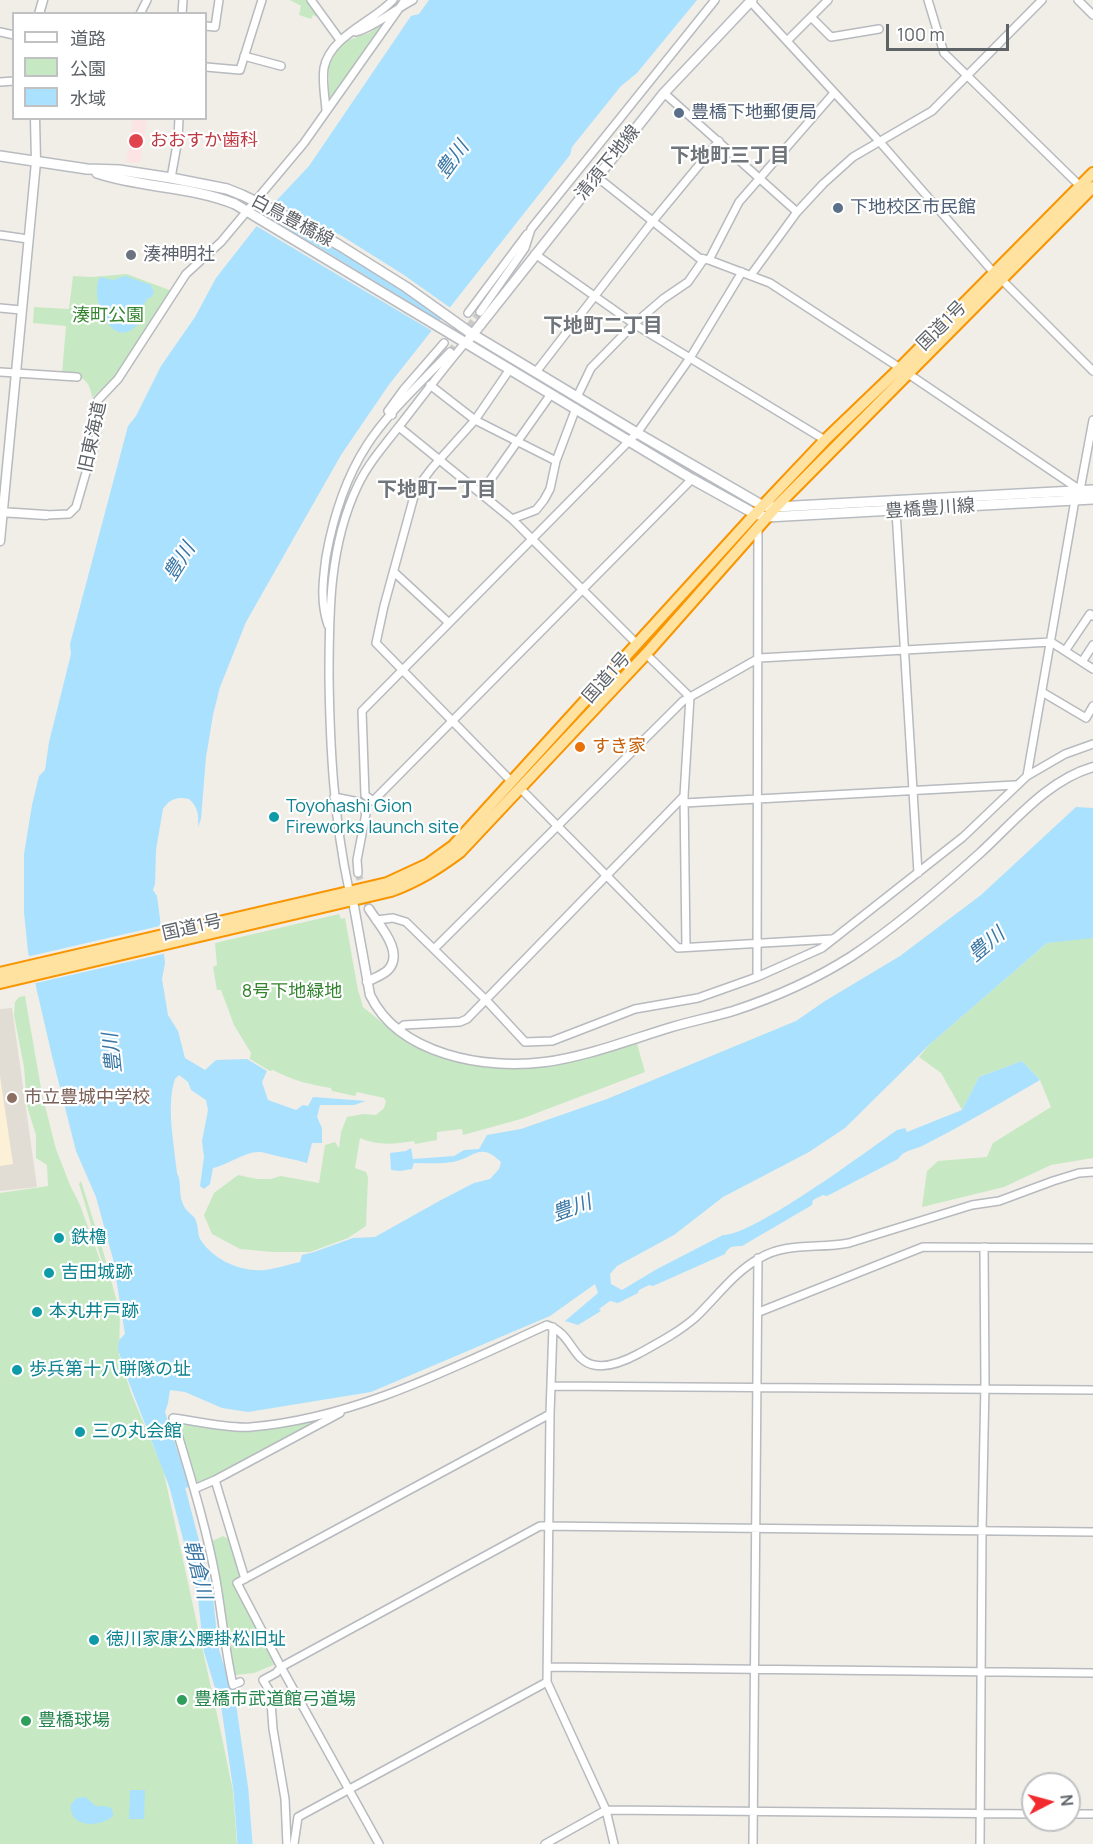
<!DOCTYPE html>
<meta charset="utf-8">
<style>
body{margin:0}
#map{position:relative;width:1093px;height:1844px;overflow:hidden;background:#f1eee7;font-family:Manrope,"Noto Sans JP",sans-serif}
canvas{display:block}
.legend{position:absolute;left:12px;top:12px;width:195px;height:108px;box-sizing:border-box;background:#fff;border:2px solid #bfc1c3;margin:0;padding:8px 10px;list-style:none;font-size:18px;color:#5e6368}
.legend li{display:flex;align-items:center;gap:12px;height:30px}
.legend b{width:30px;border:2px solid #bfc1c3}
.north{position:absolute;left:1021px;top:1772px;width:60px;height:60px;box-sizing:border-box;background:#fff;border:2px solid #bfc1c3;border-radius:50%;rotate:84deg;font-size:16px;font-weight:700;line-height:24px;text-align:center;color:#5e6368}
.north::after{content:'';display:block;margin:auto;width:21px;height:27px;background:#f22c2e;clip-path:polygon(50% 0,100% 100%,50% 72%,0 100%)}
.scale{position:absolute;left:886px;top:24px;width:123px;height:27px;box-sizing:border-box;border:3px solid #5e6368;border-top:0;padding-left:8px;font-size:18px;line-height:21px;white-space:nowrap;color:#5e6368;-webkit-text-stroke:4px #fff;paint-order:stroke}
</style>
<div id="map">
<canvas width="1093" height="1844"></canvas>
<ul class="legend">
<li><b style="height:8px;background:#fff"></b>道路</li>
<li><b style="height:16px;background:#c6e9c3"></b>公園</li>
<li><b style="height:16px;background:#a9e1ff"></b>水域</li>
</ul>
<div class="north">N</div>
<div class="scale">100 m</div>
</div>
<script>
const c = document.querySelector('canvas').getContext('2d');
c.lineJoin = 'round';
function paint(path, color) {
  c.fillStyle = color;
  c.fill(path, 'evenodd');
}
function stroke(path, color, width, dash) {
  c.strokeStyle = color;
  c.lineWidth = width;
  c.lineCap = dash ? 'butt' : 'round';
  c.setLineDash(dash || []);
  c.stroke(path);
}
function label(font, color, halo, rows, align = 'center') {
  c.font = font + ' Manrope,"Noto Sans JP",sans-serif';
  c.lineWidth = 4.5;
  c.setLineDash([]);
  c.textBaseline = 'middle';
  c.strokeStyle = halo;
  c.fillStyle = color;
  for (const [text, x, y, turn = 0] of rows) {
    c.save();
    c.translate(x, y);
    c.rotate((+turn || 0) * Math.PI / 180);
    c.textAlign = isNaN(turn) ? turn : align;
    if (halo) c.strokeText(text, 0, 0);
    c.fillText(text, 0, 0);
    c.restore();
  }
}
paint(new Path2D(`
 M12 1008 37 1187 0 1191V1009Z`), '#e1ddd5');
paint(new Path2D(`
 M133 119 147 121 140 163 126 162Z`), '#fde4e4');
paint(new Path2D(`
 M290 0H307L319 14 318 17 313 15 311 19 299 15 301 6Z
 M386 21 331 99 329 98V65L338 49 343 42 369 33Z
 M127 274 172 291 118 373 92 398C90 379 81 375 62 373L66 326 33 323 34 307 69 309 73 276 92 277Z
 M339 914 341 919 345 918 358 990 363 1007 392 1031 415 1045 504 1068H530L571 1060 636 1040 645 1072 521 1119 463 1135 462 1129 437 1132V1140L415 1144 414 1141C395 1144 378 1146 360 1138L355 1168 366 1172 368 1177 366 1226 348 1238 310 1252H273L240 1249 212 1234 204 1215 214 1193 238 1175 257 1179H270L281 1176 319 1183 325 1145 335 1142 339 1148 341 1132 347 1117 363 1114 376 1115 384 1108 386 1101 384 1098 357 1092 355 1096 332 1091 331 1088C311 1085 291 1080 273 1070L270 1071 250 1059 251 1053 234 1025 221 990H217L213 967 217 965 215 943Z
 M1089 937 1093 938V1158L1051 1165 1004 1187 922 1207 927 1171 938 1161 987 1157 993 1143 1051 1107 1040 1080 1022 1061 979 1077 962 1110 941 1073 919 1057 930 1044 1047 943Z
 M25 996 42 1094 56 1149 70 1185 80 1205 108 1282 79 1184 81 1181 103 1251 120 1313 119 1354 131 1393 163 1469 221 1733 233 1791 237 1844H0V1193L48 1186 47 1165 36 1158V1135L27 1106 24 1067 14 1015 15 1002 19 997Z
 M353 1406 194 1489 173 1418 249 1427Z
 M223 1536 234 1542 245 1579 238 1582 278 1663 254 1673 236 1675 232 1669 208 1543Z`), '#c6e9c3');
paint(new Path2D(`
 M0 1076 13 1164 0 1166Z`), '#fcf0d7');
paint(new Path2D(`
 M429 0H697L637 73 621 86 572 147 570 155 388 386 341 455 246 622 220 687 213 715 206 757 201 819 198 827C199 815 198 807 189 799 178 796 169 799 163 809L156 850 155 884 153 890 157 896 160 919 165 963 162 979 168 1015 178 1031 185 1058 205 1070 216 1060 247 1059 267 1071 262 1082 268 1100 296 1110 303 1105 308 1106 313 1097 366 1101 354 1105H320L317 1117 322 1128V1143H312L307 1163C294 1159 285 1158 273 1155 269 1154 263 1152 259 1152 247 1151 227 1165 213 1168L210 1184 204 1189 200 1186 204 1157 202 1141 208 1110 206 1100 191 1090 188 1082 179 1075 175 1079C166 1105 174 1144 177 1173 182 1182 178 1193 183 1204 185 1210 190 1213 194 1217 199 1224 197 1233 200 1239 213 1260 241 1272 264 1270 276 1269 289 1264 300 1262L302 1255 314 1252 353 1238 375 1237 441 1200 474 1183 490 1179 499 1169 501 1162C480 1141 474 1158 453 1162 440 1164 426 1163 414 1163L412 1169 400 1171 391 1170 390 1153 406 1151 411 1148 413 1159 454 1156 464 1150 479 1149 487 1135 521 1129 607 1099 796 1021 825 1001 900 956 981 895 1076 807 1093 808V938L1047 943 930 1044 845 1128 809 1152 723 1197 674 1235 617 1266 610 1274 611 1284 622 1290 657 1269 723 1235C753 1236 867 1151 897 1130L905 1128 907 1132 962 1110 979 1077 1022 1061 1040 1080C1002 1102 965 1124 926 1144 916 1150 904 1149 898 1159L827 1196 823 1195 813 1200 812 1205 742 1246C733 1246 729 1246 725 1254L653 1286 649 1285 639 1290 638 1293 618 1303 610 1301 599 1309 601 1311 578 1325 565 1321 598 1293 595 1284 550 1316 371 1392 248 1412 222 1408 185 1392 170 1390 168 1403 165 1412 189 1487 171 1491 126 1375 118 1349 119 1340 125 1334 113 1259 96 1197 76 1151 52 1056 28 952 24 912V854L32 805 39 776 45 770 49 742 71 654 70 644 128 426 136 416 161 366 195 317 216 278 277 200 309 166 411 16 419 14Z
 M125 276 151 285 154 292 152 297 148 298 141 309 145 313C117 366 87 297 100 277L113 280Z
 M130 1790H145L144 1819H129Z
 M85 1797 96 1806C103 1807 114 1803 113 1816 100 1828 68 1828 71 1804L77 1798Z`), '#a9e1ff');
paint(new Path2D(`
 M273 201 342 236 404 275 452 309 443 320 401 290 337 250 264 211Z
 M262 214 322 249 442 322 434 332 348 281 253 224Z
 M164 925 167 953 32 984 26 957Z`), '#f1eee7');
stroke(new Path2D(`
 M173 1471 205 1593 211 1649 229 1708 241 1791 245 1844`), '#a9e1ff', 15);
stroke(new Path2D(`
 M450 352 480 312
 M358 873 369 909`), '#cccbc7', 7, [7, 3.5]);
const minor = new Path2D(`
 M311 0 340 40
 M928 0 944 53 1080 186
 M1078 0 1093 15
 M750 1 879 141 994 273
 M140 14 147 0
 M182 14 183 0
 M811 17 831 37 879 29
 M206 26 215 27 219 0
 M0 32 14 35
 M356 32C376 26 394 10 413 0
 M787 41 828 0
 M244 56 281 66
 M206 67 240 70 262 0
 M0 82 14 81
 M664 93 797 212
 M326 110C325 97 322 81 324 68 330 36 373 22 393 0
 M597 177 699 258 709 260 770 283 900 368
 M171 178 178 139 179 118
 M0 235 28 239
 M535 254 634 324 825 440
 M709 260 739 202 834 93
 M751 275 797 212 823 184 853 157 932 111 1042 0
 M1001 279 1093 371
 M0 308 21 310
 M480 312 525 248 531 229 715 0
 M468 313 527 234
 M510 369 475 420 432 468 416 489 384 606 376 643 512 782
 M0 372 77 377
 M536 372 652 222 719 141
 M907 373 1080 490 1093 420
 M430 385 475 420 556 461
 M577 397 591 368 634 324 663 299 688 282 704 259
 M392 415 388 411 404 389 444 343
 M399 427 512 519 637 644
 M692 479 373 801 365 795 362 711 637 433 690 358 742 272
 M481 493 551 394
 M896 511 918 873
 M46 515 69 514 76 507 96 438 98 400 118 379 186 274 221 242 304 143 405 0
 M512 519 536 510 544 500 550 489 556 461 576 408
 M394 572 448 622
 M328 625C320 602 323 580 326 557 333 518 345 479 367 445 389 411 422 382 450 352
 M1065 651 1090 614 1093 616
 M646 654 690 697 684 796 686 947
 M1082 662 1093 645
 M1042 692 1086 718 1093 706
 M1027 776 1075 500
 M520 788 678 948 832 939
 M334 797 359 802 366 813 357 860 358 873
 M684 803 1015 785
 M349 890C334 820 330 749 329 677 329 612 329 545 358 485 368 464 383 447 397 429 420 400 441 371 465 343
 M376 920 393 918 406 922 486 1000 525 1042 552 1041 635 1009 698 998 757 977 822 948 963 837 1027 776 1065 754 1093 744
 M434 949 683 701 759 658 1051 642 1093 669
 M757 977 758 527
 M399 1029 404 1025 460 1022 467 1019 684 796
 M759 1312 923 1247 1093 1248
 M553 1327 550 1414 547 1682 606 1810 614 1844
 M551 1386 1093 1390
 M215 1480 340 1413
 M194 1489 215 1480 245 1579
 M548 1667 1093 1673
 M240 1682 233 1685C225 1650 222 1615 216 1580 206 1525 189 1472 173 1418 196 1421 229 1429 251 1427 356 1418 452 1368 547 1325 572 1333 572 1361 594 1365 609 1368 625 1361 638 1354 658 1343 679 1332 696 1317 717 1297 734 1272 760 1258 786 1242 819 1249 849 1243L972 1205 999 1201 1053 1181 1079 1173 1093 1172
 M1069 1814H1093
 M287 1844 285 1799 273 1729 271 1702 269 1690 263 1680 276 1673 281 1667 237 1583 550 1414
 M294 1844 298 1817 547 1682
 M379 1844 281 1667 540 1526 1093 1532
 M545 1844 606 1810 1033 1814
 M753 1844 758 1258
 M980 1844 982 1531 985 1385 984 1247`);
const tertiary = new Path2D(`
 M39 14 43 0
 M0 512 46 515
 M0 541 36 162 35 118
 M353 901 370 995C399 1055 485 1070 545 1062 585 1057 632 1039 672 1027 692 1021 713 1017 733 1011 773 998 816 979 852 956 897 926 939 890 979 854 1013 823 1047 780 1093 767
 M367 982C374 978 383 975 388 970 405 952 379 925 369 909`);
const secondary = new Path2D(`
 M0 156 87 169 119 170 171 178 227 189 242 195 300 223 339 245 406 287 472 334 637 433 763 506 776 507 1093 490
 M97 173C142 188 191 186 235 204L692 479 755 514 767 517 1093 499
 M469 339 664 93 752 0`);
const trunk = new Path2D(`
 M0 973 387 883 428 864 453 846 755 514 825 440 900 368 1093 173
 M0 983 391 891C418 881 437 869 460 852L646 654 776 507 1093 187`);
stroke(minor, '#b7babe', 10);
stroke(tertiary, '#b7babe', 11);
stroke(secondary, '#b8bcc1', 12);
stroke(trunk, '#f89500', 14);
stroke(minor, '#fff', 7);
stroke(tertiary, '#fff', 8);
stroke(secondary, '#fff', 9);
stroke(trunk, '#ffe29f', 10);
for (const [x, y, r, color] of [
 [679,113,6,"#5c6f8a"],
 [136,141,8,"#e0444e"],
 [838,208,6,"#5c6f8a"],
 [131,255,6,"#6b7280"],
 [580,747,6,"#e8710a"],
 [274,817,6,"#0f9aa8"],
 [12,1098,6,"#8d6e63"],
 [59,1238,6,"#0f9aa8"],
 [49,1273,6,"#0f9aa8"],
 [37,1312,6,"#0f9aa8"],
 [17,1370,6,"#0f9aa8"],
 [80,1432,6,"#0f9aa8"],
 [94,1640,6,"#0f9aa8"],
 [182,1700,6,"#2e9e5b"],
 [26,1721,6,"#2e9e5b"]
]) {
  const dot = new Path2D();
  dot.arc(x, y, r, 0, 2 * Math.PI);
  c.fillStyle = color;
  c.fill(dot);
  stroke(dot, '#fff', 2);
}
label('18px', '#4e5e75', '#fff', [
 ["豊橋下地郵便局",691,113],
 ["下地校区市民館",850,208]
], 'left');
label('18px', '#be3a42', '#fff', [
 ["おおすか歯科",150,141]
], 'left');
label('18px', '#5e6368', '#fff', [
 ["清須下地線",608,163,-51],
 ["白鳥豊橋線",292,221,28],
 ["国道1号",942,326,-45],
 ["旧東海道",93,437,-78],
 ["豊橋豊川線",930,509,-4],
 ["国道1号",607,678,-48],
 ["国道1号",192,928,-13]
]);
label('18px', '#5b616d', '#fff', [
 ["湊神明社",143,255]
], 'left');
label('18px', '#348430', '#fff', [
 ["湊町公園",108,316],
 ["8号下地緑地",292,992]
]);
label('18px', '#c56008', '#fff', [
 ["すき家",592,747]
], 'left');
label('18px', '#0d838f', '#fff', [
 ["Toyohashi Gion",286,807],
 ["Fireworks launch site",286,828],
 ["鉄櫓",71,1238],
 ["吉田城跡",61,1273],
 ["本丸井戸跡",49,1312],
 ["歩兵第十八聠隊の址",29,1370],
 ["三の丸会館",92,1432],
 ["徳川家康公腰掛松旧址",106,1640]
], 'left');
label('18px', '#785e54', '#fff', [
 ["市立豊城中学校",24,1098]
], 'left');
label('18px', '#27864d', '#fff', [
 ["豊橋市武道館弓道場",194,1700],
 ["豊橋球場",38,1721]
], 'left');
label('bold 20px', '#6f757a', '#fff', [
 ["下地町三丁目",730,156],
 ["下地町二丁目",603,326],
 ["下地町一丁目",437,490]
]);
label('italic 20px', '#3a77a5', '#fff', [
 ["豊川",453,160,-54],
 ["豊川",180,562,-58],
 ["豊川",987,945,-40],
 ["豊川",113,1053,-96],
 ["豊川",572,1209,-20],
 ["朝倉川",197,1570,76]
]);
</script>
